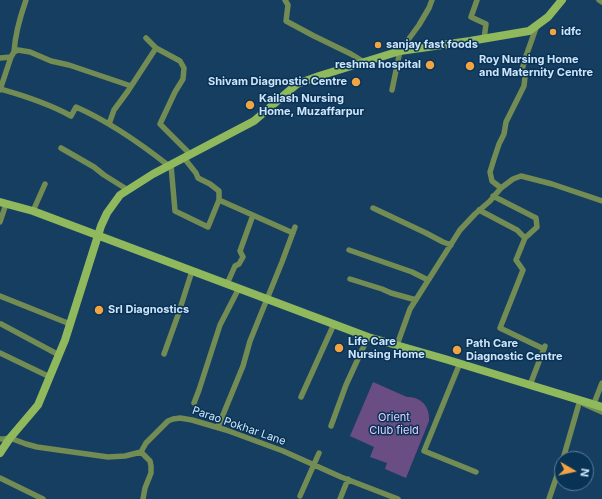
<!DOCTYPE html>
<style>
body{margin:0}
#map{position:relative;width:602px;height:499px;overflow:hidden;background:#163e61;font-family:Inter,sans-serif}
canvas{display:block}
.north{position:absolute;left:554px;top:451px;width:40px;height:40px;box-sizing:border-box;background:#093355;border:1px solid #587a97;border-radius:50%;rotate:99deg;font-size:11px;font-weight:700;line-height:16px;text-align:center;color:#cee4fa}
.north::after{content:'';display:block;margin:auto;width:14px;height:18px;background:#f3a442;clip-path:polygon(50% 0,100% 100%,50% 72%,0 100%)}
</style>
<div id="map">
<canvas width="602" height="499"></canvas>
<div class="north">N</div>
</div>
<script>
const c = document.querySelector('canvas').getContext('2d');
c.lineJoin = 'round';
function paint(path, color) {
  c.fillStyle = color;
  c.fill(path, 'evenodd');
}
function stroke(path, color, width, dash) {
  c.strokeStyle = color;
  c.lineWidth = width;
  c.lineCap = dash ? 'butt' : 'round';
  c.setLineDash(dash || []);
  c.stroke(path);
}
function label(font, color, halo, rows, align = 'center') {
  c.font = font + ' Inter,sans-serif';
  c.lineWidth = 3;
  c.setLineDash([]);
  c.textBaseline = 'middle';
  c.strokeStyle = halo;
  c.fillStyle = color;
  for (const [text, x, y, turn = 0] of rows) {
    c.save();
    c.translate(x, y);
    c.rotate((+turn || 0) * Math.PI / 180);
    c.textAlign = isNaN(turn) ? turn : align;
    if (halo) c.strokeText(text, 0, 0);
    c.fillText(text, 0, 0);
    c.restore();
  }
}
paint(new Path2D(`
 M373 382 407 397C422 397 430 407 429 421L406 478 385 469 387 463 370 457 374 447 350 436Z`), '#6a4d82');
stroke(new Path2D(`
 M285 0 288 5 286 21 314 36 351 54 364 62
 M477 0 471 17 486 24 484 39
 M599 0 602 2
 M146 38 156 48 180 61 184 68 183 79 175 92 160 124 191 155
 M14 52C15 35 20 17 26 0
 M0 58 11 57
 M0 89C25 96 49 104 71 116L76 107C110 122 140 143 169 166
 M0 90 11 57 14 52 18 50 30 52 51 61 69 65 131 86
 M392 90 400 51 419 25 429 8 432 0
 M109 124 114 110 128 91 156 48
 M61 148 94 167 104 175 128 190
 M184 158 196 173 198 178 210 184 219 191V200L293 233
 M171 165 175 211 208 227 219 200
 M501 188 492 181 490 172 494 159 499 144 504 134 506 122 524 86 525 77 522 70 525 59 537 25
 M493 196 536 218 537 227 525 238
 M373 208 426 233 443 242 451 245
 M479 210 517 230 525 238 516 260 523 270 500 328 544 349
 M33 211 45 184
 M0 222 6 204
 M349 250 412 272 428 280
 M350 279 382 289 391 293 416 300
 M227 284 235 266 239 264 243 257 240 251 253 215
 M0 296 70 324
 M1 324 59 355
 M397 345 410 309 460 230 475 214 490 201 501 188 513 179 521 176 552 184 602 201
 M0 353 50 377
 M164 354 178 315 192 271
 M460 363 424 451 476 472
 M530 385 545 346
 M301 397 334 324
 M595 401 602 383
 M194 403 199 390 220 325 239 288
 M584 404 602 412
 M331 426 346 385 368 337
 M218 427 243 366 250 341 282 262 295 227
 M0 439H4L10 438 26 444 37 447 108 457 125 456 141 452 146 443 168 421 173 419 180 418 192 420 226 430 283 451 341 477 398 499
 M141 452 150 461 151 466V473L145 488 143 499
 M563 459 580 400
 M0 478 43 499
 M300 496 319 453
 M340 499 348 479
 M549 499 562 461`), '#728c53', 5.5);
stroke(new Path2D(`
 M0 202 33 211 368 337 445 359 602 407
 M0 453 10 438 38 405 65 340 101 226 107 213 120 195 153 174 254 121 297 84 319 76 400 51 470 41 529 31 548 17 562 0`), '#90b85c', 8);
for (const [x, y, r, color] of [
 [553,32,4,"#f3a442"],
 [378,45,4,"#f3a442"],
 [430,65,5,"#f3a442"],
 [470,66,5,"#f3a442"],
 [356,82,5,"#f3a442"],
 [250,105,5,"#f3a442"],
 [99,310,5,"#f3a442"],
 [339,348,5,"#f3a442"],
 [457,350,5,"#f3a442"]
]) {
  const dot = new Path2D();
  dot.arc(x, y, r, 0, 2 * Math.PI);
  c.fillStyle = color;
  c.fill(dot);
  stroke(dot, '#093355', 1.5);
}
label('bold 11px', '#cee4fa', '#093355', [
 ["idfc",561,32],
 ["sanjay fast foods",386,45],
 ["Roy Nursing Home",479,60],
 ["and Maternity Centre",479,73],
 ["reshma hospital",421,65,"right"],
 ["Shivam Diagnostic Centre",347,82,"right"],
 ["Kailash Nursing",259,99],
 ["Home, Muzaffarpur",259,112],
 ["Srl Diagnostics",108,310],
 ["Life Care",348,342],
 ["Nursing Home",348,355],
 ["Path Care",466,344],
 ["Diagnostic Centre",466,357]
], 'left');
label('11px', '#e6cffb', '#093355', [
 ["Orient",394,418],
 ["Club field",394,431]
]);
label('11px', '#cee4fa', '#093355', [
 ["Parao Pokhar Lane",239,426,19]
]);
</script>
